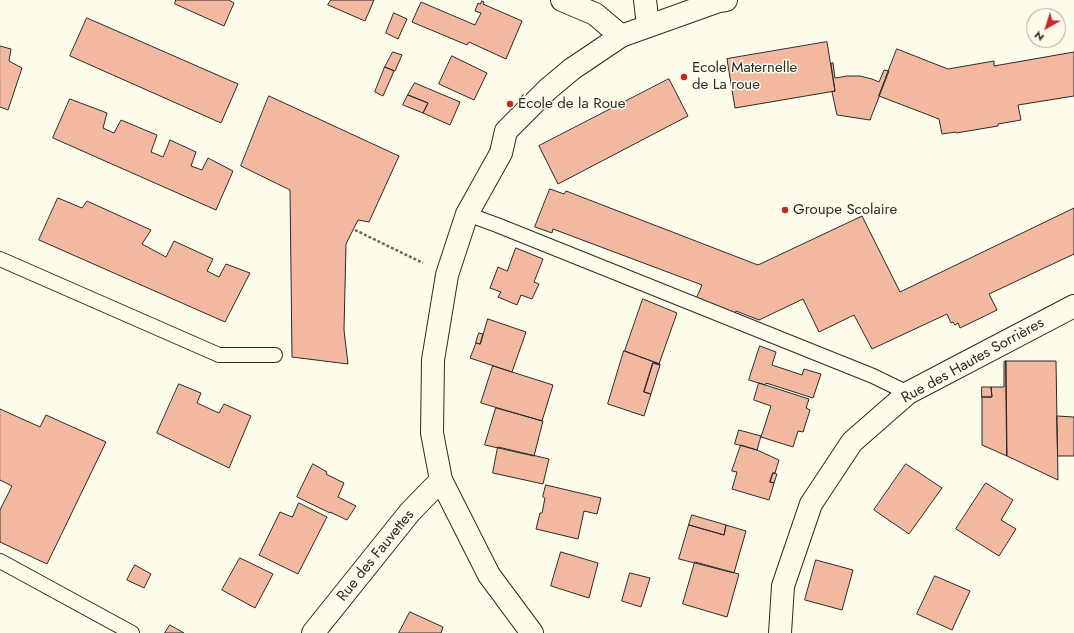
<!DOCTYPE html>
<meta charset="utf-8">
<style>
body{margin:0}
#map{position:relative;width:1074px;height:633px;overflow:hidden;background:#fdfbea;font-family:Jost,sans-serif}
canvas{display:block}
.north{position:absolute;left:1026px;top:8px;width:40px;height:40px;box-sizing:border-box;background:#fdfbea;border:1px solid #a9a89e;border-radius:50%;rotate:219deg;font-size:11px;font-weight:700;line-height:16px;text-align:center;color:#2b2b2b}
.north::after{content:'';display:block;margin:auto;width:14px;height:18px;background:#c62828;clip-path:polygon(50% 0,100% 100%,50% 72%,0 100%)}
</style>
<div id="map">
<canvas width="1074" height="633"></canvas>
<div class="north">N</div>
</div>
<script>
const c = document.querySelector('canvas').getContext('2d');
c.lineJoin = 'round';
function paint(path, color) {
  c.fillStyle = color;
  c.fill(path, 'evenodd');
}
function stroke(path, color, width, dash) {
  c.strokeStyle = color;
  c.lineWidth = width;
  c.lineCap = dash ? 'butt' : 'round';
  c.setLineDash(dash || []);
  c.stroke(path);
}
function label(font, color, halo, rows, align = 'center') {
  c.font = font + ' Jost,sans-serif';
  c.lineWidth = 3;
  c.setLineDash([]);
  c.textBaseline = 'middle';
  c.strokeStyle = halo;
  c.fillStyle = color;
  for (const [text, x, y, turn = 0] of rows) {
    c.save();
    c.translate(x, y);
    c.rotate((+turn || 0) * Math.PI / 180);
    c.textAlign = isNaN(turn) ? turn : align;
    if (halo) c.strokeText(text, 0, 0);
    c.fillText(text, 0, 0);
    c.restore();
  }
}
const building = new Path2D(`
 M176 0H229L234 3 224 26 175 4Z
 M331 0H374L365 21 328 5Z
 M482 1 484 2 483 4 522 21 506 59 469 42 467 45 412 22 421 2 475 25 481 13 475 11 478 3 480 4Z
 M394 13 407 19 398 39 386 33Z
 M87 18 238 84 221 123 70 56Z
 M827 42 835 91 735 108 727 59Z
 M0 46 11 49 9 61 22 68 8 110 0 107Z
 M897 49 948 69 994 61V66L1074 52V96L1018 105 1021 120 998 124V126L956 133V132L942 134 939 119 879 96Z
 M393 52 402 55 395 71 385 67Z
 M452 56 487 73 474 100 439 84Z
 M833 63 835 78 847 76H860L872 79 879 82 884 70 889 71 870 120 837 115 832 92 835 91 831 64Z
 M385 67 394 71 383 96 375 92Z
 M669 79 688 116 558 184 539 146Z
 M415 83 460 102 450 125 423 113 428 103 408 95Z
 M408 95 428 103 423 113 403 105Z
 M269 96 399 156 369 222 358 220 346 244 344 330 348 364 292 357 290 190 241 166Z
 M70 99 107 113 103 128 114 133 121 120 157 135 151 152 163 157 170 140 196 152 191 166 202 170 208 158 233 171 216 210 53 138Z
 M550 189 564 194 566 191 758 265 862 216 900 292 1074 208V254L989 294 997 310 960 328 958 323 955 325 953 322 951 323 947 314 872 349 854 315 819 332 803 299 759 320 736 311 735 314 696 299 702 285 553 229 552 233 535 227Z
 M58 198 82 208 87 201 151 230 142 244 166 257 174 241 213 259 207 271 219 277 226 264 250 273 225 322 39 240Z
 M516 248 543 259 534 282 539 284 532 299 521 295 517 305 498 297 501 292 490 288 498 267 507 271Z
 M643 299 677 313 659 364 625 351Z
 M488 319 526 332 512 372 470 358 476 343 480 344Z
 M479 333 483 334 480 344 476 343Z
 M760 346 776 352 772 365 802 375 804 369 821 374 813 398 766 383 765 385 749 380Z
 M624 351 660 364V365L653 363 644 392 651 394 644 416 608 404Z
 M1006 361H1056L1058 480 1007 456Z
 M1006 361 1007 456 982 445V397H992L991 387H1004V362Z
 M653 363 660 365 651 394 644 392Z
 M493 366 553 385 542 421 481 403Z
 M759 383 809 399 806 408 810 410 803 432 798 431 793 447 761 437 771 406 754 400Z
 M179 384 201 393 197 403 219 413 224 404 251 416 229 468 157 433Z
 M982 387H991L992 397H982Z
 M496 408 543 421 534 456 485 445Z
 M0 409 40 427 46 415 106 442 47 564 0 542V510L12 486 0 480Z
 M1057 416 1074 417V456H1058Z
 M739 430 761 436 757 450 735 444Z
 M741 445 757 450 779 460 775 473H773L770 482 774 483 769 500 732 489 737 472 732 471Z
 M498 447 549 459 543 484 493 473Z
 M313 464 327 472 326 474 344 483 338 497 356 506 347 520 330 512V513L297 497Z
 M906 464 942 488 909 534 874 510Z
 M773 473 777 474 774 483 770 482Z
 M986 483 1013 500 1001 520 1016 529 999 556 956 529Z
 M546 485 601 498 597 514 584 511 578 539 536 529 540 513H542L545 498 543 497Z
 M299 503 327 517 298 574 259 555 280 512 292 517Z
 M692 515 726 525 724 535 689 525Z
 M689 525 724 535 726 525 746 531 734 573 679 559Z
 M561 552 598 563 589 598 551 586Z
 M240 558 273 574 255 608 222 590Z
 M816 560 853 570 842 610 805 600Z
 M695 562 739 574 727 617 683 604Z
 M135 565 151 574 144 588 127 580Z
 M630 573 650 578 641 607 622 601Z
 M935 576 970 591 952 630 917 614Z
 M410 612 443 627 441 633H399Z
 M170 625 184 633H165Z`);
paint(building, '#f2b8a0');
stroke(building, '#2b2b2b', 1);
const lane = new Path2D(`
 M467 214 497 225 873 376 908 393
 M0 259 219 355H275
 M0 561 132 633`);
const street = new Path2D(`
 M562 0 595 14 621 36
 M645 0 648 26
 M313 633 410 512 441 480
 M780 633 783 586 811 504 852 442 908 393 1074 306`);
const secondary = new Path2D(`
 M532 633 489 575 441 480 432 433 433 360 447 275 467 214 501 153 506 131 548 89 572 69 621 36 719 1 726 0`);
stroke(lane, '#2b2b2b', 16);
stroke(street, '#2b2b2b', 24);
stroke(secondary, '#2b2b2b', 24);
stroke(new Path2D(`
 M355 230 423 263`), '#6a6964', 2.5, [3, 2]);
stroke(lane, '#fdfbea', 14);
stroke(street, '#fdfbea', 22);
stroke(secondary, '#fdfbea', 22);
for (const [x, y, r, color] of [
 [684,77,4,"#c62828"],
 [510,104,4,"#c62828"],
 [785,210,4,"#c62828"]
]) {
  const dot = new Path2D();
  dot.arc(x, y, r, 0, 2 * Math.PI);
  c.fillStyle = color;
  c.fill(dot);
  stroke(dot, '#fdfbea', 1.5);
}
label('15px', '#2b2b2b', '#fdfbea', [
 ["Ecole Maternelle",692,68],
 ["de La roue",692,85],
 ["École de la Roue",518,104],
 ["Groupe Scolaire",793,210]
], 'left');
label('15px', '#2b2b2b', '#fdfbea', [
 ["Rue des Hautes Sorrières",973,361,-29],
 ["Rue des Fauvettes",376,556,-51]
]);
</script>
